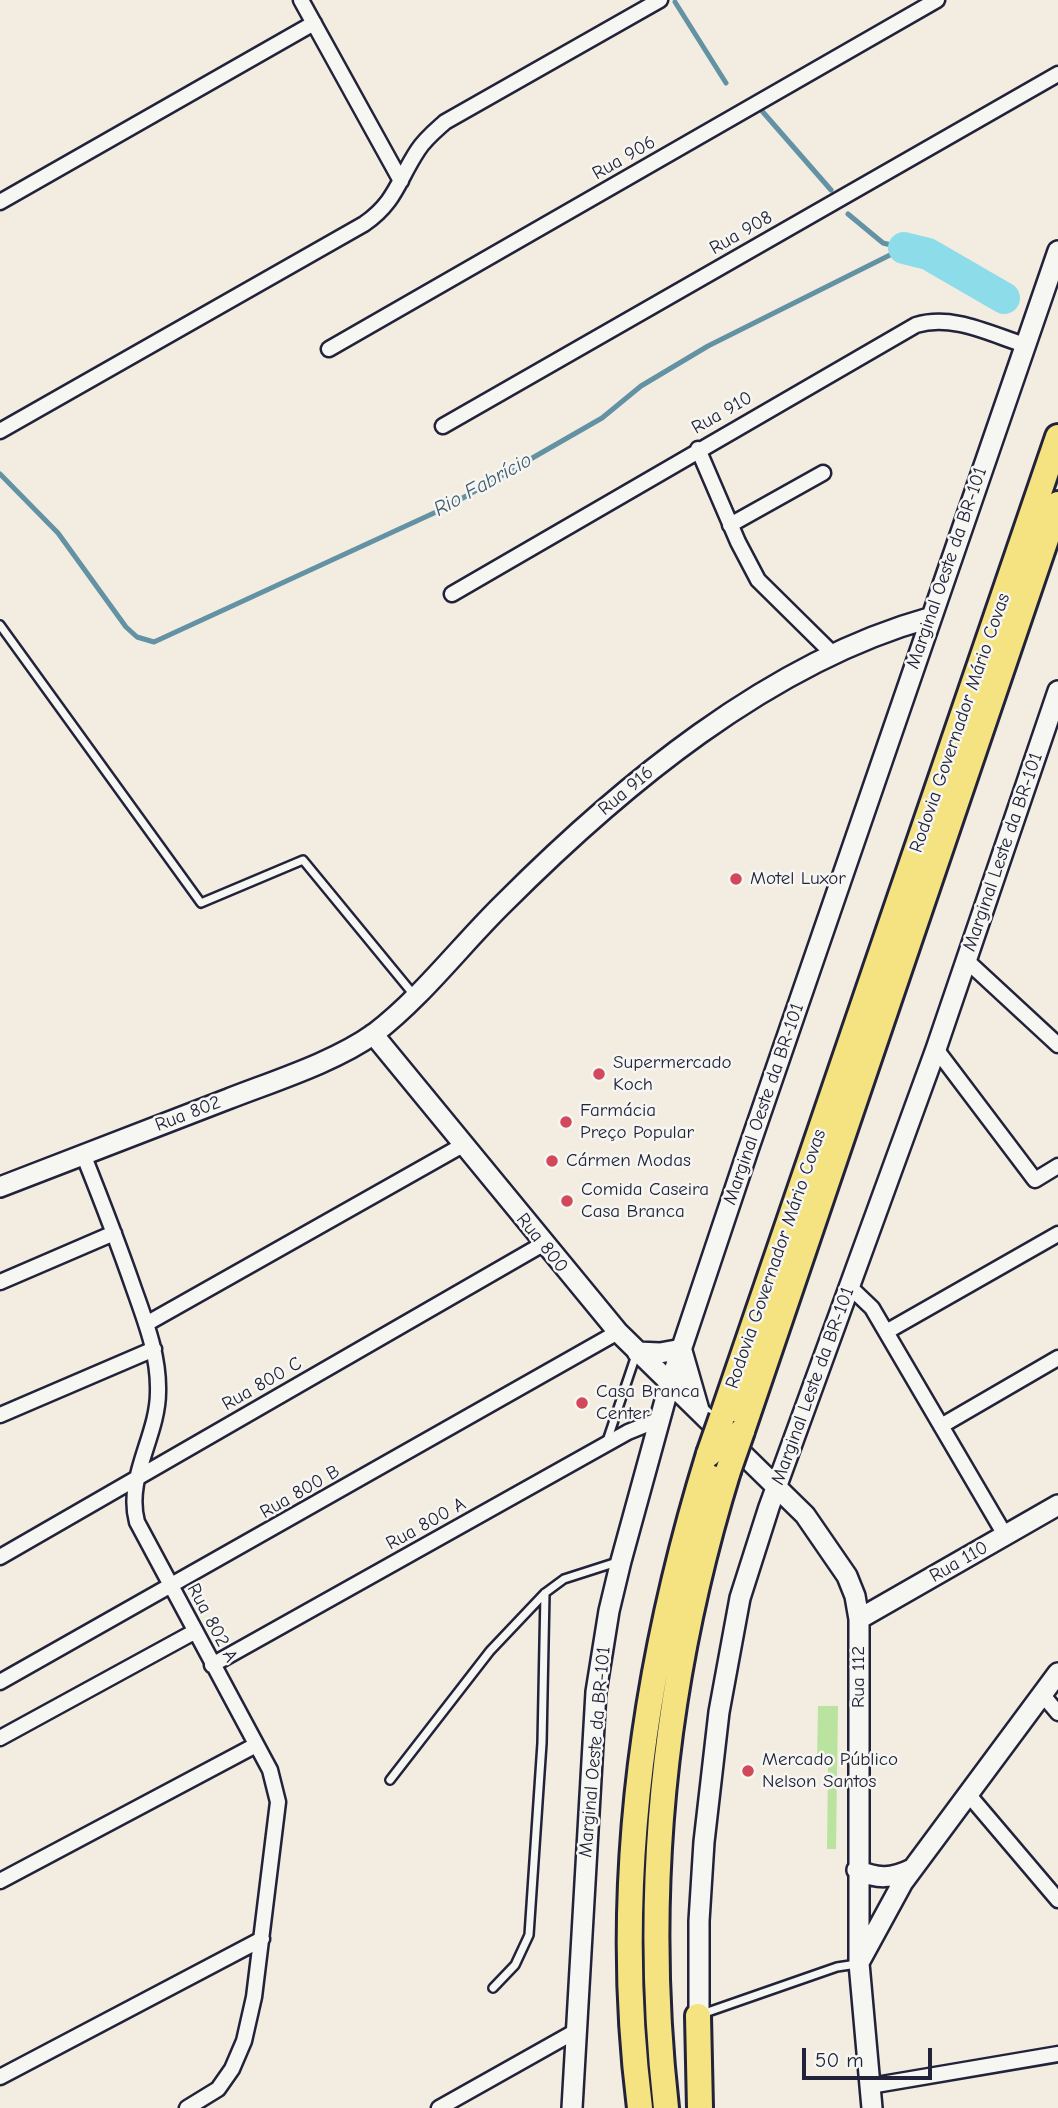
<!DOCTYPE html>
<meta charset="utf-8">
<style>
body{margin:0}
#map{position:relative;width:1058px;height:2108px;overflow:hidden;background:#f3ece0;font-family:"Comic Neue",sans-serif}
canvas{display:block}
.scale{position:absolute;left:802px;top:2048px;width:130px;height:32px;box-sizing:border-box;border:4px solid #22223b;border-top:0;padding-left:9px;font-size:21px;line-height:24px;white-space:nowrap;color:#22223b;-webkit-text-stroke:5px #f6f6f2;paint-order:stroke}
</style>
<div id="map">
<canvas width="1058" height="2108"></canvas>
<div class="scale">50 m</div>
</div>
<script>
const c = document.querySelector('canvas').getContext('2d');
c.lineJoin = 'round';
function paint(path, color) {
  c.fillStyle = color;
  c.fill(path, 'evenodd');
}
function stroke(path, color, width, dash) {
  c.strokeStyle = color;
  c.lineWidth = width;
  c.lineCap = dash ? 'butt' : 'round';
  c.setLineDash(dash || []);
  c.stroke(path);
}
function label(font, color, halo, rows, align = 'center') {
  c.font = font + ' "Comic Neue",sans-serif';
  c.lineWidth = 5;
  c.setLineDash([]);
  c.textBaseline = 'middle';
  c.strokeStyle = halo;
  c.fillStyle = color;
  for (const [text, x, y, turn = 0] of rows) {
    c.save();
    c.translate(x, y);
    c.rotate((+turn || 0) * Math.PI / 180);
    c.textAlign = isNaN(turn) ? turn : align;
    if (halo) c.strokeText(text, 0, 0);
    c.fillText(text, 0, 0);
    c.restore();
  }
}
paint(new Path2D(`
 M818 1706H838L836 1849H827L828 1766 817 1765Z`), '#bae39f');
stroke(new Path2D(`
 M675 2 726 83
 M762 111 831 190
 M848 214 883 243 903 248
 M0 474 58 533 126 627 137 637 154 642 447 507 602 418 641 386 708 346 904 248`), '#6292a3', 5);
stroke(new Path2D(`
 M904 248 928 254 1004 298`), '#8cdce9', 32);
const lane = new Path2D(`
 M0 625 201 903 303 860 414 995
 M607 1441 637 1352
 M390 1780 490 1651 545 1593 564 1579 617 1562
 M493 1988 515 1965 529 1935 542 1743 545 1593
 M702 2014 837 1967 857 1964`);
const street = new Path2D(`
 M301 0 401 181
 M0 202 314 23
 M329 349 937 0
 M443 426 1058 74
 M0 431 364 224C396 202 398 180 418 150 425 139 435 131 445 122L660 0
 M698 449 738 542 758 580 834 655
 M730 525 823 473
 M452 594 916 325C953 314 990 334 1025 345
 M966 960 1058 1045
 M936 1049 1035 1180 1058 1166
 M83 1154C101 1199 118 1243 134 1289 146 1323 159 1356 158 1392 158 1436 125 1478 137 1522L270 1770 278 1802 254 1997 244 2041 232 2069 218 2089 187 2108
 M0 1282 114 1233
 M850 1287 872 1308 1005 1535
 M146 1324 463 1145
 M886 1332 1058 1234
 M0 1415 154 1349
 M941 1426 1058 1358
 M0 1557 543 1244
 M212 1665 628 1432 660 1419
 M0 1682 618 1332
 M1042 1694 1058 1713
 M0 1738 194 1632
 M968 1794 1058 1900
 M0 1881 256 1745
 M0 2077 262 1939
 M870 2086 1058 2054
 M439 2108 576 2031`);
const secondary = new Path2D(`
 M373 1034 618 1332 805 1515 847 1576 855 1596 859 1619V1963L872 2108
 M0 1187C76 1157 152 1128 228 1099 274 1081 335 1062 375 1033 423 996 461 945 504 903 620 787 768 663 929 618
 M682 1351 699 1410
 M637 1352 660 1353 682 1349
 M859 1619 1058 1505
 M857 1870C877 1879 892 1879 912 1869
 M861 1959 903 1882 1058 1673
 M699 2030V1921L704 1842 719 1712 740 1598 769 1507 936 1049 1058 691
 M572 2108 596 1692 609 1611 621 1561 669 1386 748 1150 1058 251`);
const highway = new Path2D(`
 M722 1417 1058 437
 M742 1431 1058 504
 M698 2016 700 2108
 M640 2108C612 1888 644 1664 709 1454
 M666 2108C642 1893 664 1678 728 1471`);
stroke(lane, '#22223b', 12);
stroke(street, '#22223b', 19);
stroke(secondary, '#22223b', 24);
stroke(highway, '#22223b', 30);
stroke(lane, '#f6f6f2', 7);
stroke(street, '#f6f6f2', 14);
stroke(secondary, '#f6f6f2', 19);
stroke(highway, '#f5e382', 24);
const highwayBridge = new Path2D(`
 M709 1454 722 1417
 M728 1471 742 1431`);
stroke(highwayBridge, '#22223b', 30, []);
stroke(highwayBridge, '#f5e382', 24);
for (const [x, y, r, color] of [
 [736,879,7,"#d1495b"],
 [599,1074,7,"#d1495b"],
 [566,1122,7,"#d1495b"],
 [552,1161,7,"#d1495b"],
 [567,1201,7,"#d1495b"],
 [582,1403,7,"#d1495b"],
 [748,1771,7,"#d1495b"]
]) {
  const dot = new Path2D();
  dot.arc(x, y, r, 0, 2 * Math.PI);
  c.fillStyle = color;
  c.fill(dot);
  stroke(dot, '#f6f6f2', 2.5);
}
label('19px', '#22223b', '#f6f6f2', [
 ["Rua 906",624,158,-30],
 ["Rua 908",741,233,-30],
 ["Rua 910",722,413,-30],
 ["Marginal Oeste da BR-101",947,568,-71],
 ["Rodovia Governador Mário Covas",960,723,-71],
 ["Rua 916",626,791,-40],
 ["Marginal Leste da BR-101",1003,852,-71],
 ["Marginal Oeste da BR-101",764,1104,-71],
 ["Rua 802",188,1114,-21],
 ["Rua 800",542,1243,51],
 ["Rodovia Governador Mário Covas",776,1259,-71],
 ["Rua 800 C",262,1384,-30],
 ["Marginal Leste da BR-101",813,1386,-70],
 ["Rua 800 B",300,1492,-30],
 ["Rua 800 A",426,1524,-29],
 ["Rua 110",959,1562,-30],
 ["Rua 802 A",212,1623,62],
 ["Rua 112",859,1677,-90],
 ["Marginal Oeste da BR-101",595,1752,-85]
]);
label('19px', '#22223b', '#f6f6f2', [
 ["Motel Luxor",750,879],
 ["Supermercado",613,1063],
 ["Koch",613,1085],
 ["Farmácia",580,1111],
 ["Preço Popular",580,1133],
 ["Cármen Modas",566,1161],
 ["Comida Caseira",581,1190],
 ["Casa Branca",581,1212],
 ["Casa Branca",596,1392],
 ["Center",596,1414],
 ["Mercado Público",762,1760],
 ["Nelson Santos",762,1782]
], 'left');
label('italic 21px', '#425a6f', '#f6f6f2', [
 ["Rio Fabrício",483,485,-29]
]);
</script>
